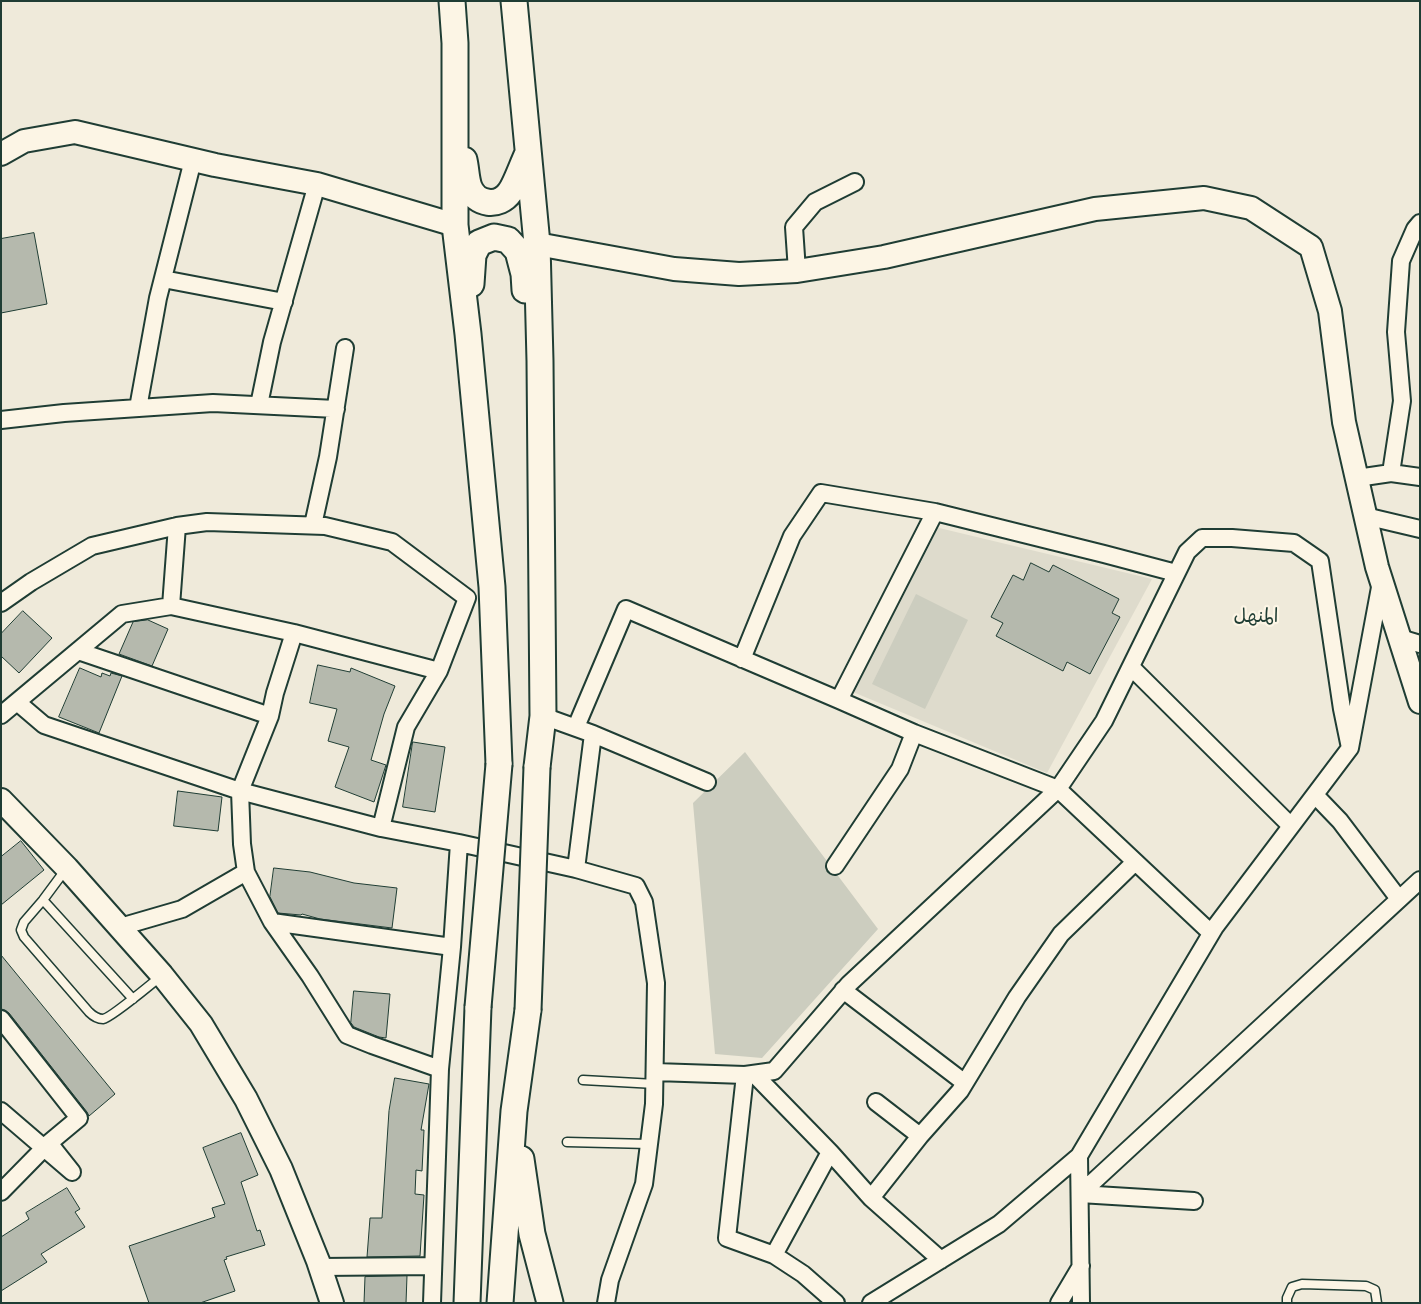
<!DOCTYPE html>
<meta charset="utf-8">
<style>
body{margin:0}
#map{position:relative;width:1421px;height:1304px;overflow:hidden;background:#efeada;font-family:"Indie Flower",sans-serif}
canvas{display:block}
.frame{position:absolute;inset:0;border:2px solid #1f3d34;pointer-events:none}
</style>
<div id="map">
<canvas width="1421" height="1304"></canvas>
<div class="frame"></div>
</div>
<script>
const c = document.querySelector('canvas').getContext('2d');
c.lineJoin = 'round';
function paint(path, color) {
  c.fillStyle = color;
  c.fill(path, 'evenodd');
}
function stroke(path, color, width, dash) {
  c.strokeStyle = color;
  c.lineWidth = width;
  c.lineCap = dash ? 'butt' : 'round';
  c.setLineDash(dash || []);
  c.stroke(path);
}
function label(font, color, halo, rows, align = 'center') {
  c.font = font + ' "Indie Flower","Playpen Sans Arabic",sans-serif';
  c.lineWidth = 4.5;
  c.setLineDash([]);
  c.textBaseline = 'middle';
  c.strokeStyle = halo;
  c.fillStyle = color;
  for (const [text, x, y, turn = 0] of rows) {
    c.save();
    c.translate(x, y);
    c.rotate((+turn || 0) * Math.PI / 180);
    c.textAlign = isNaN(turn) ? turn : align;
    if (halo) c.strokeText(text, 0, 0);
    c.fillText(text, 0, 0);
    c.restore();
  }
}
paint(new Path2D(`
 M935 527 1152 579 1047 773 853 692Z`), '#dedbcc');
paint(new Path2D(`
 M916 594 968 620 925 709 872 684Z
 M745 752 878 929 762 1058 715 1054 693 803Z`), '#cccdbf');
const building = new Path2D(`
 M34 233 47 304 1 313V239Z
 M1031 563 1049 572 1053 565 1119 599 1112 613 1120 617 1090 674 1067 662 1063 671 996 636 1003 623 991 617 1013 575 1023 580Z
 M23 611 52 638 19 673 1 656V634Z
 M148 620 168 629 152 666 119 654 133 622Z
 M318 665 350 672 351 668 395 686 384 714 371 760 386 765 374 802 335 787 349 747 328 741 337 709 310 703Z
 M80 668 101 677 102 673 110 676 111 673 122 676 99 733 59 717Z
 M413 742 445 747 435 812 403 807Z
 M178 791 222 797 218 831 174 826Z
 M21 841 44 870 1 905V857Z
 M274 868 310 872 354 883 397 888 392 928 320 919 302 914 301 915 278 913 270 897Z
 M1 955 115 1094 89 1116 87 1112 9 1013 5 1010 1 1009Z
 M354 991 390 994 386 1038 379 1037 354 1027 351 1023Z
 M395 1078 429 1084 421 1130H424L422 1171 416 1170 415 1194 424 1195 420 1256 367 1257 370 1218H382L389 1111Z
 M241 1133 258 1175 241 1182 257 1231 260 1230 265 1245 226 1257 227 1259 224 1260 235 1291 200 1303H149L129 1246 215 1217 212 1208 225 1204 203 1148Z
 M67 1188 80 1209 75 1212 85 1227 41 1254 47 1262 1 1291V1237L29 1219 26 1213Z
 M407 1276 406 1303H364L365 1277Z`);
paint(building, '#b5b9ad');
stroke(building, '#1f3d34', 1);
const lane = new Path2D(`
 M66 869 43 900 24 922 21 930 24 937 89 1012C93 1016 97 1019 103 1019 111 1018 151 984 160 977
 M43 900 133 999
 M583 1080 655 1084
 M567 1142 649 1144
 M1287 1303V1298L1292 1287 1302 1284 1366 1286 1375 1290 1377 1303`);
const street = new Path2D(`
 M797 271 794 227 815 202 855 182
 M163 279 284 302
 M259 405 272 342 317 184
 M138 408 158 298 193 160
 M1 420 64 413 213 403 336 409
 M1391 473 1402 401 1396 332 1401 261 1415 229 1420 223
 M1357 478 1391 473 1420 477
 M1365 516 1420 529
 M313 525 328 457 345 348
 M1 603 31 582 92 546 177 526 207 522 325 526 392 542 467 598 439 671 406 727 381 828
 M171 606 177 526
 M294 633 275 693 270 716 240 791 242 844 246 872 272 922 310 976 347 1035 372 1045 440 1069
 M1400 638 1420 644
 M78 651 270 716
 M742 659 792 536 821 493 935 512 1104 554 1176 573
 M1131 667 1291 826
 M839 700 935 512
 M17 702 44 725 240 791 381 828 459 843 452 947 440 1069 432 1303
 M1 715 122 614 171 606 294 633 439 671
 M543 716 593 734 707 782
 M576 727 626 609 839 700 914 733 1058 789 1211 933
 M593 734 576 869 636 886 644 902 656 983 654 1104 644 1184 610 1280 606 1303
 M1315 795 1340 821 1399 899
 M459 843 576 869
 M835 866 900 769 914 733
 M272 922 452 947
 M120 927 182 909 246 872
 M843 990 965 1083
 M1 1019 79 1118 49 1143 1 1192
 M655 1072 745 1075 774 1071 849 984 1058 789 1104 721 1187 552 1202 538H1232L1294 543 1320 561 1342 709 1350 748
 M754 1074 830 1152 871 1198 941 1260
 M745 1075 727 1238 774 1255 803 1274 836 1303
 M876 1102 920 1136
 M1 1111 72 1172 49 1143
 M1079 1156 1081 1303
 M1080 1194 1420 880
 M1080 1194 1194 1201
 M871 1198 920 1136 960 1091 1017 997 1061 934 1135 862
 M774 1255 830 1152
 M320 1267 433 1266
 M871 1303 999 1224 1079 1156 1215 927 1350 748 1381 582
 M1059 1303 1081 1266`);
const secondary = new Path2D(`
 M1 154 24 141 75 132 215 165 317 184 455 225
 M537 244 674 269 739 274 797 271 884 257 1095 209 1204 198 1251 208 1311 247 1330 311 1344 422 1377 567 1420 702
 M1 800 67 868 162 975 201 1024 246 1099 281 1169 318 1261 332 1303`);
const primary = new Path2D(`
 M452 1 455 43V225L468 334 492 587 499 764
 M514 1 537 244 540 361 543 716 537 767
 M464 160C466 168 466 179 469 187 476 205 499 208 510 192 516 184 523 163 528 153
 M471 284 473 255 479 243 494 237 508 240 518 251 524 274 525 290
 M521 1159 532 1234 550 1303
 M467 1303 478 1007
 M500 1303 514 1111 528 1010`);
stroke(lane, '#1f3d34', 11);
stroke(street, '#1f3d34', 20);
stroke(secondary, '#1f3d34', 26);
stroke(primary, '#1f3d34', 29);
stroke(lane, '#fcf5e5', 8);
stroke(street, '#fcf5e5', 16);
stroke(secondary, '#fcf5e5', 22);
stroke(primary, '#fcf5e5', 25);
const primaryBridge = new Path2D(`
 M478 1007 499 764
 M528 1010 537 767`);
stroke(primaryBridge, '#1f3d34', 29, []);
stroke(primaryBridge, '#fcf5e5', 25);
label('19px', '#1f3d34', '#fcf5e5', [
 ["المنهل",1256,619]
]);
</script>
